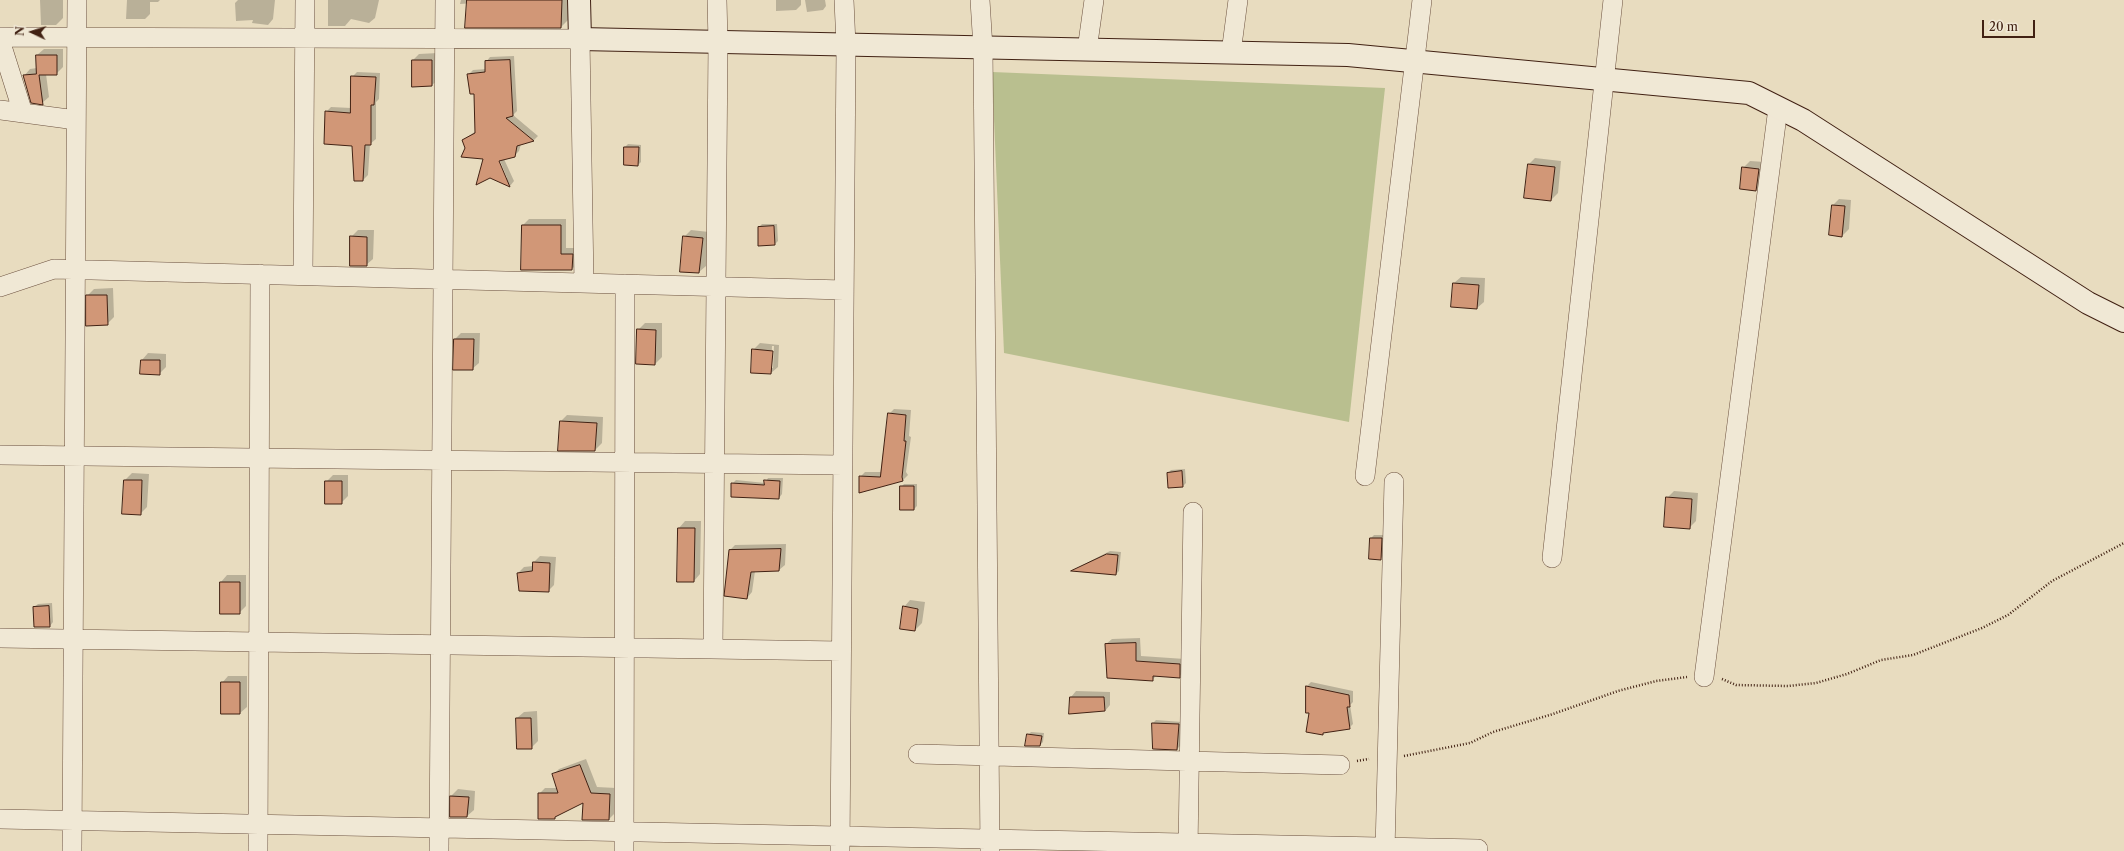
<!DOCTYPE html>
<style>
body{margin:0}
#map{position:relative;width:2124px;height:851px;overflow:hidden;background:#e8dcbf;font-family:"Libre Caslon Text",serif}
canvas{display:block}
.north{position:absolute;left:12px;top:12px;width:40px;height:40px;-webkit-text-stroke:3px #f0e8d5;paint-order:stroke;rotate:274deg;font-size:11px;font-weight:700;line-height:16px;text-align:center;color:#412113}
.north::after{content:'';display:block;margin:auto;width:14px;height:18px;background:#412113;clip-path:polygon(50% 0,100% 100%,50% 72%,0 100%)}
.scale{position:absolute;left:1982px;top:20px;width:53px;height:18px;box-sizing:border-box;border:2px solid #412113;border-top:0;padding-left:5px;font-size:12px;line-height:14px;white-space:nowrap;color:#412113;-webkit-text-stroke:3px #f0e8d5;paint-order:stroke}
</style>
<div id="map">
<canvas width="2124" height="851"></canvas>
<div class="north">N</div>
<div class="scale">20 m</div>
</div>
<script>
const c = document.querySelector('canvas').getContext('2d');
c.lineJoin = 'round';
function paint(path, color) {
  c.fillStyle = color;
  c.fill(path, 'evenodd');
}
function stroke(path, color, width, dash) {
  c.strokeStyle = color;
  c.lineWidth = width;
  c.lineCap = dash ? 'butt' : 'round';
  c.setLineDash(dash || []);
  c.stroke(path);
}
paint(new Path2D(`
 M992 72 1385 88 1349 422 1004 353Z`), '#b9bf8f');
paint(new Path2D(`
 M40 0H63V18L56 25H41Z
 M127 0H160L158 2H150V14L145 19H126Z
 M238 0H275L273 19 268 25 252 23 253 20 236 21 235 3Z
 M328 0H379L375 18 369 23 351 19 345 26H328Z
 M461 0H522L460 4Z
 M545 0H568V20L561 27Z
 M776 0H801V5L796 10 776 11Z
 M805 0H825L826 6 823 10 807 12Z
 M44 49H63V67L56 74H46L49 97 42 103 24 76 30 69 37 68V55Z
 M438 53 439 79 432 85 413 86V60L419 54Z
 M514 56 517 111 513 115 538 136 534 140 521 144 519 151 514 156 504 159 514 181 510 186 490 176 485 158 466 149 463 140 476 131 475 92 468 75 473 70 486 69V62L490 57ZM498 156 507 178H505L496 157Z
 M357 72 380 73 379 99 376 102V139L370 144 368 175 363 180 353 145 326 112 331 107 351 108 352 77Z
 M628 144 641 145V162L638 165 625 147Z
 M1535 158 1561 161 1558 193 1551 200 1529 164Z
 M1750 161 1765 162 1762 183 1756 190 1743 168Z
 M1839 199 1851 200 1849 229 1842 236 1832 206Z
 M529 219H566V248H578L577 264 571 270 523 225Z
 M762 224H777L778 241 775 244 759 227Z
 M358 230H374L373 259 366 265 351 237Z
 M691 230 709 232 706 266 699 272 684 237Z
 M1461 277 1485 278 1484 302 1477 308 1452 306 1454 283Z
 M113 288 114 317 107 324 87 296 94 289Z
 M645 323H662V357L655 364 638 330Z
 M461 333H480L479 363 472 369 455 339Z
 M760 343 779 345 778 367 771 373 753 350ZM772 346H774L773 368H771Z
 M148 353 166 354V367L159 374 141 373 142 360Z
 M894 409 911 410 909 436 911 437 906 472 908 475 903 480 860 492V477L865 472H882L889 414Z
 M567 415 603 417 602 443 595 450 561 421Z
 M1185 469 1186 483 1183 486 1168 473 1171 470Z
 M132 473 149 474 147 507 140 514 125 480Z
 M333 475H348V496L341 503 326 482Z
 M768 478H783L782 494 779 498 732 484 736 480 765 483Z
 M904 484H917V506L914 509 901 487Z
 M1674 491 1698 493 1696 521 1689 528 1667 498Z
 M685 521H701L700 574 694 581H678L679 528Z
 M1374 535H1384V555L1381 558 1371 538Z
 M786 544 785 565 779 570 755 571 752 592 747 598 730 550 735 545Z
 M1110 551 1121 552 1119 571 1116 574 1073 570Z
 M540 556 556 557 554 585 548 591 518 573 524 567 533 566 534 562Z
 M227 575H246V606L239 613 221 582Z
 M910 600 925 602 922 623 915 630 904 607Z
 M52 603 53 622 50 626 34 607 38 604Z
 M1140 638 1141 656 1185 659 1184 671 1179 677 1157 675 1152 680 1106 644 1112 639Z
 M228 676H247V707L240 713H222V683Z
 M1311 682 1353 691V702L1350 705 1353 724 1349 728 1307 712V686Z
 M1076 691 1110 692V705L1105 711 1071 697Z
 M537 711 538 741 531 748 517 718 524 712Z
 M1156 720 1182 722 1180 746 1177 749 1154 748 1153 723Z
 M1031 732 1044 733 1043 742 1040 745 1028 735Z
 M586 759 597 787 616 788 615 813 609 819 584 801 559 813 554 818 539 794 545 788H557L553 775 559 769Z
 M458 789 475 791 474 810 467 816H451V796Z`), '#0003');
const building = new Path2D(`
 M467 0H562L561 28H465Z
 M36 55H57V75H39L43 105 31 103 23 75 36 74Z
 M412 60H432V86L412 87Z
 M510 60 513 116 506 118 534 141 517 146 515 157 499 161 510 187 490 178 476 185 483 159 461 157 465 148 462 140 475 133 474 94H470L467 74 485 72V61Z
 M351 76 376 77 374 105H371V145H365L363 181H354L352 146 324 144 325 111 350 113Z
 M624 147H639L638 166 624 165Z
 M1528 164 1555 167 1551 201 1524 198Z
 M1742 167 1759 169 1756 191 1740 189Z
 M1832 205 1845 206 1842 237 1829 235Z
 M522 225H561V254H573L572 270H521Z
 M774 226 775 245 758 246V227Z
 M350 236 367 237V266H350Z
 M683 236 703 238 699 273 680 272Z
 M1453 283 1479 285 1477 309 1451 307Z
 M86 295H107L108 325 86 326Z
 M637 329 656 330 655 365 636 364Z
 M454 339H474L473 370H453Z
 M752 349 773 351 771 374 751 373Z
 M141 360H160V375L140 374Z
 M888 413 906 415 904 441H906L902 477 903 481 859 493V476L880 477Z
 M560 421 597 423 595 451H558Z
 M1182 471 1183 487 1168 488 1167 473Z
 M124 480H142L141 515 122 514Z
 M764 480 780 481 779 499 731 497V483L764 485Z
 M325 481H342V504H325Z
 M900 486H914V510H900Z
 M1666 497 1692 499 1690 529 1664 527Z
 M678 528H695L694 582H677Z
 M1370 538H1382L1381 560 1369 559Z
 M781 549 779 571 751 572 747 599 724 596 729 550Z
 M1107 554 1118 555 1116 575 1071 571Z
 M533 562 550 563 549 592 519 591 517 573 532 571Z
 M220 582H240V614H220Z
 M49 606 50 627H34L33 607Z
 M903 606 918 609 915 631 900 629Z
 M1136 643V661L1180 664V678L1153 676V681L1107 678 1105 644Z
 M221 682H240V714H221Z
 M1306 686 1349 695 1350 707H1347L1350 729 1323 733V735L1306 732 1309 713H1306Z
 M1070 697H1104L1105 711 1069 714Z
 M516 718H531L532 749H517Z
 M1152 723 1179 724 1177 750 1153 749Z
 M1027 734 1042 736 1040 746H1025Z
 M580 765 591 793 610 794 609 820H582L583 803 555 817V819H538V793H558L552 774Z
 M450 796 469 797 467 817H450Z`);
paint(building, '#d19777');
stroke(building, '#412113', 1);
const street = new Path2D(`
 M980 0 983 48 990 851
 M0 37 580 39 584 283
 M0 40 23 113
 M1087 50 1094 0
 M1231 53 1238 0
 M0 110 76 120
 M303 275 305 0
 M0 287 54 269 844 290
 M0 455 843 465
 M1365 476 1422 0
 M1552 558 1613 0
 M0 638 841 651
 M713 649 718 42 717 0
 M1704 677 1778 108
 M918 754 1340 765
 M0 819 1478 849
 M72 851 77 0
 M258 851 260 274
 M439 851 445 0
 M624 851 625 284
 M840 851 846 45 844 0
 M1188 851 1193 512
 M1385 851 1394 482`);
const secondary = new Path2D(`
 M579 0 580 39 1348 55 1749 93 1803 120 2088 303 2124 321`);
stroke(street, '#6b503e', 20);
stroke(secondary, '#412113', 24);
stroke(new Path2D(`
 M1722 679 1736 685 1788 686 1816 683 1847 674 1881 660 1913 655 1982 628 2008 615 2052 581 2124 543
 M1404 756 1470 743 1493 732 1553 714 1618 691 1656 681 1687 677
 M1357 761 1369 759`), '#412113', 2.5, [1, 2]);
stroke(street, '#f0e8d5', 19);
stroke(secondary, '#f0e8d5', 22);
</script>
